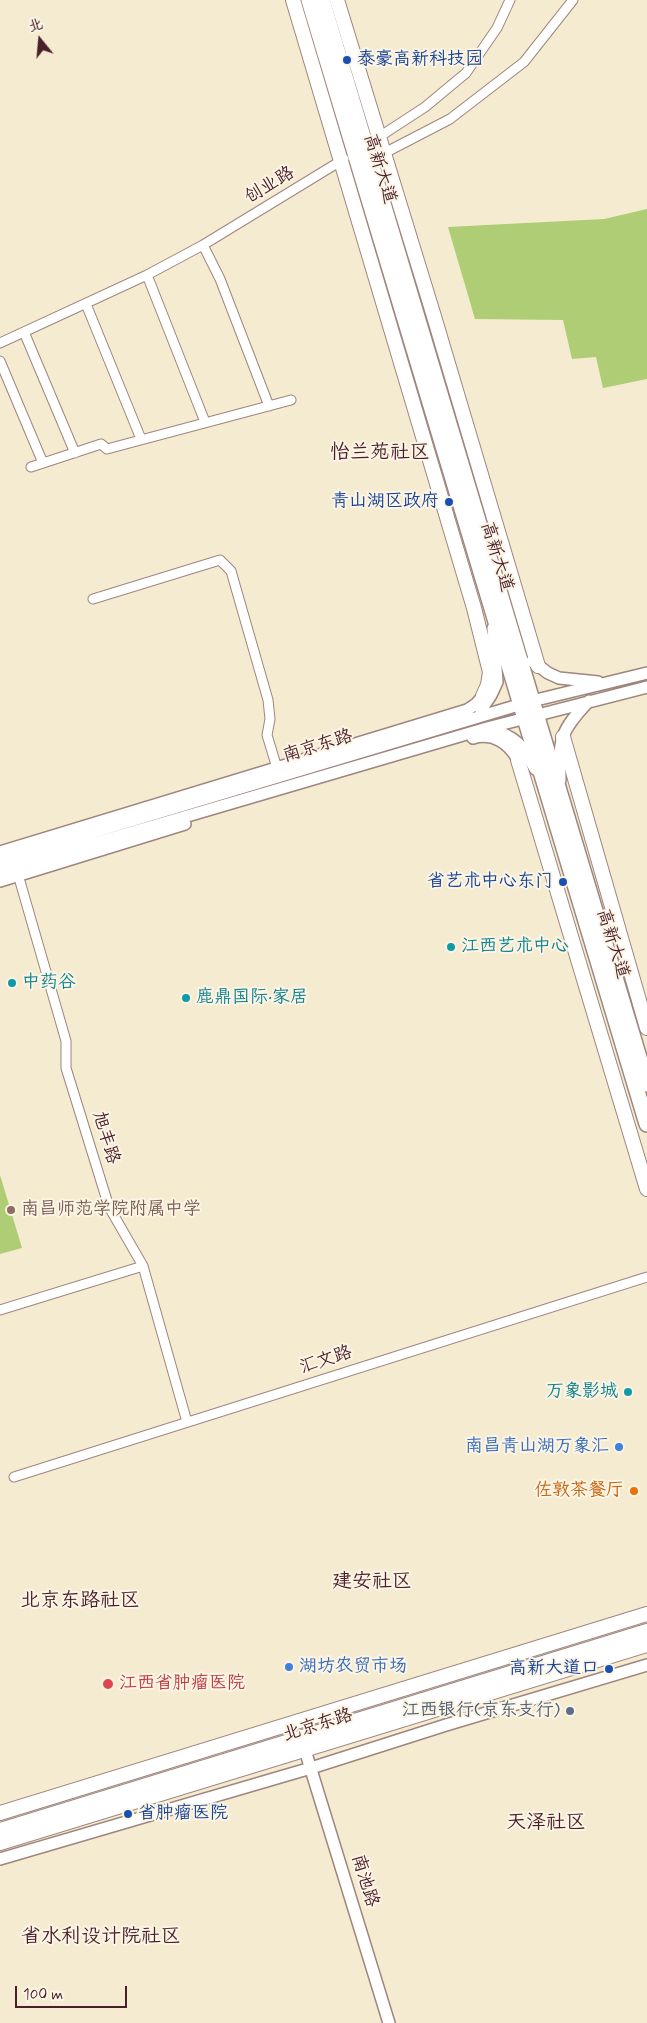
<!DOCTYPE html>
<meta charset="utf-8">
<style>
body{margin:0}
#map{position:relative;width:647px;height:2023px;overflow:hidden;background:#f4ebd1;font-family:Mynerve,"LXGW WenKai TC",sans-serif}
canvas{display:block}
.north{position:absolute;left:15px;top:15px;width:50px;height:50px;-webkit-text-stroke:4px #fcf5e5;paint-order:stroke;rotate:343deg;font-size:14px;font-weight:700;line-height:20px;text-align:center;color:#4a1f2b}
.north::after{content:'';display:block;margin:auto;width:18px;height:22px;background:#4a1f2b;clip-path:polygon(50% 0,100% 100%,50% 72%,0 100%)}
.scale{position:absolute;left:15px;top:1986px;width:112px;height:22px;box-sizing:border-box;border:2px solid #4a1f2b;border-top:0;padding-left:6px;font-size:15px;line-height:18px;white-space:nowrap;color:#4a1f2b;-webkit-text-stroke:4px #fcf5e5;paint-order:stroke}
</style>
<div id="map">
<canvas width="647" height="2023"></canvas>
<div class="north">北</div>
<div class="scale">100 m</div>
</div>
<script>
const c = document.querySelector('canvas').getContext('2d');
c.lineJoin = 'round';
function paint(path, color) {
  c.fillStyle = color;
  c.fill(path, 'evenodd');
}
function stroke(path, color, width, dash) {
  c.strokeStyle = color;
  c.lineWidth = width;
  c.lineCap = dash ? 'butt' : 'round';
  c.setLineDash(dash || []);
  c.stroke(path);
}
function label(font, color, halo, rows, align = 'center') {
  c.font = font + ' Mynerve,"LXGW WenKai TC",sans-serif';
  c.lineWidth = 4;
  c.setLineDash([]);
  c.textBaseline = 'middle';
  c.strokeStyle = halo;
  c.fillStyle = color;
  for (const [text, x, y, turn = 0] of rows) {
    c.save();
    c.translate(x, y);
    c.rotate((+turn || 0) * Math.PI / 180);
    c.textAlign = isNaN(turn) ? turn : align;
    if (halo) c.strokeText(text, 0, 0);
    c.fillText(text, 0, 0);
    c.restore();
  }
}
paint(new Path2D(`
 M647 209V379L603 388 596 357 572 359 563 320 475 319 448 227 604 219Z
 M0 1175 22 1248 0 1254Z`), '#aecd74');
const street = new Path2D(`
 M376 139 425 107 466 73 497 28 510 0
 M371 160 450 119 524 62 573 0
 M203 245 220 279 269 406
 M147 275 205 422
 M86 304 141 439
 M24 332 75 453
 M0 343 147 275 203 245 344 159
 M0 361 43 463
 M31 467 101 444 107 449 291 400
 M93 599 220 560 231 571 268 700 270 719 267 735 277 768
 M17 871 66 1041V1068L109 1207 143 1266 187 1422
 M0 1310 143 1266
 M14 1477 647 1277`);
const secondary = new Path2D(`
 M532 661 548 673 559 678 598 682
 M481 710 491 695 497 682 493 628
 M489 729C514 735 524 746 535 769
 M473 738C493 732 509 743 518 760
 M560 780C559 739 560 731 589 701
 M0 852 467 710 476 704 483 696
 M0 860 532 701 647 673
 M0 871 487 728 647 687
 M0 881 185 824
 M305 1750 389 2023
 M0 1859 311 1768 446 1725 647 1665`);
const primary = new Path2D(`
 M293 0 474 608 490 672 488 685 483 696
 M337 0 433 313 538 666
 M563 737 647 1028
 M518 760 647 1189
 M0 1813 647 1614
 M0 1830 647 1631
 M0 1843 647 1645`);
const highway = new Path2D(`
 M309 0 647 1124
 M322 0 647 1084`);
stroke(street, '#9f857e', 11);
stroke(secondary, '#9f857e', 14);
stroke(primary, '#9f857e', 16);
stroke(highway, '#9f857e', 18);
stroke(street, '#fff', 9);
stroke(secondary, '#fff', 11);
stroke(primary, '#fff', 14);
stroke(highway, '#fff', 15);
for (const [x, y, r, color] of [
 [347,60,5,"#1a4fb4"],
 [449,502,5,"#1a4fb4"],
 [563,882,5,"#1a4fb4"],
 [451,947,5,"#0f9aa8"],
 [12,983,5,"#0f9aa8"],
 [186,998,5,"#0f9aa8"],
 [11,1210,5,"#8d6e63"],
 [628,1392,5,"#0f9aa8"],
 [619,1447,5,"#3f7fe0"],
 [634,1491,5,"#e8710a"],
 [289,1667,5,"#3f7fe0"],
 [609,1669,5,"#1a4fb4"],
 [108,1684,6,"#e0444e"],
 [570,1711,5,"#5c6f8a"],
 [128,1814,5,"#1a4fb4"]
]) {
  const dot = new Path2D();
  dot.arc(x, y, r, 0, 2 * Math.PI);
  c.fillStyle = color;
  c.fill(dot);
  stroke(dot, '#fcf5e5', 2);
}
label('18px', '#164399', '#fcf5e5', [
 ["泰豪高新科技园",357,60,"left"],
 ["青山湖区政府",439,502],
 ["省艺术中心东门",553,882],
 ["高新大道口",599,1669],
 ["省肿瘤医院",138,1814,"left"]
], 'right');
label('18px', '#4a1f2b', '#fcf5e5', [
 ["高新大道",379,169,73],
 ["创业路",270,186,-31],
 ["高新大道",496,557,73],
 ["南京东路",318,747,-17],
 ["高新大道",612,944,73],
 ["旭丰路",105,1138,73],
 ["汇文路",326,1361,-18],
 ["北京东路",318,1726,-17],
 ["南池路",364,1881,73]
]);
label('18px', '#0d838f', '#fcf5e5', [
 ["江西艺术中心",461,947],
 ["中药谷",22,983],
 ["鹿鼎国际·家居",196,998],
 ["万象影城",618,1392,"right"]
], 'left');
label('18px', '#785e54', '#fcf5e5', [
 ["南昌师范学院附属中学",21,1210]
], 'left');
label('18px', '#366cbe', '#fcf5e5', [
 ["南昌青山湖万象汇",609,1447],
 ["湖坊农贸市场",299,1667,"left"]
], 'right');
label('18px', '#c56008', '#fcf5e5', [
 ["佐敦茶餐厅",624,1491]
], 'right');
label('18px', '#be3a42', '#fcf5e5', [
 ["江西省肿瘤医院",119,1684]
], 'left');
label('18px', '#4e5e75', '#fcf5e5', [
 ["江西银行(京东支行)",560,1711]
], 'right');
label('20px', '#4a1f2b', '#fcf5e5', [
 ["怡兰苑社区",380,454],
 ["建安社区",372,1583],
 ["北京东路社区",80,1602],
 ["天泽社区",546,1824],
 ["省水利设计院社区",101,1938]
]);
</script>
